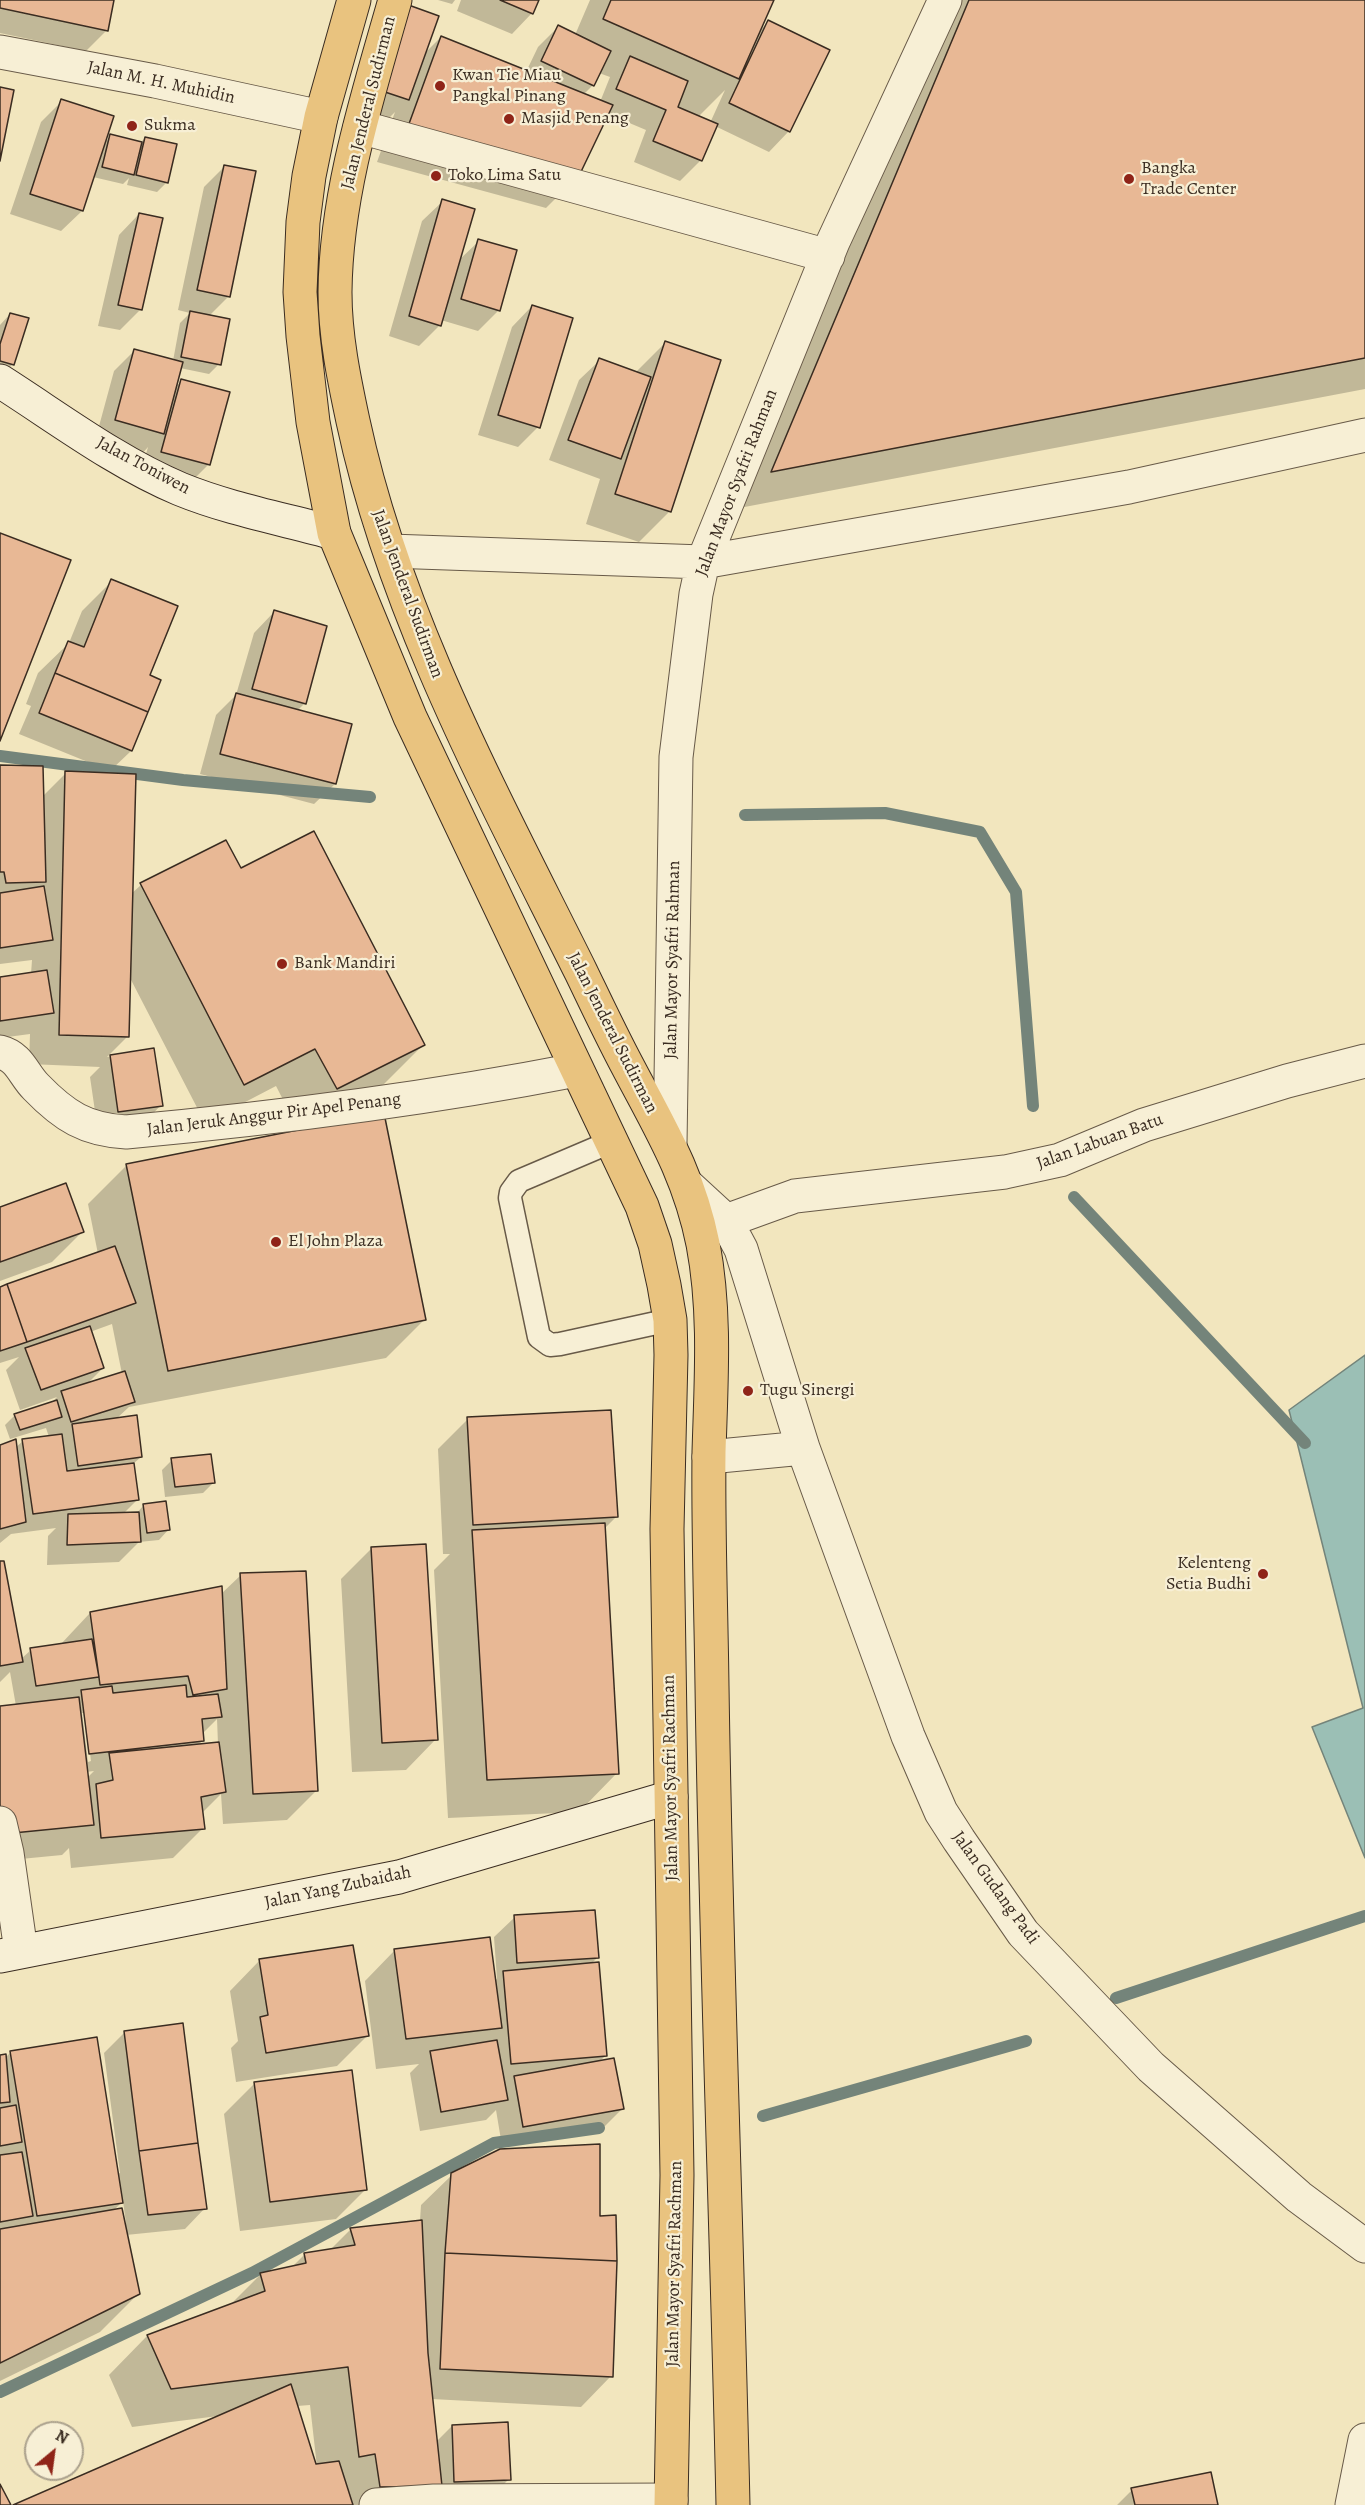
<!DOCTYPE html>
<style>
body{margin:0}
#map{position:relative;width:1365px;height:2505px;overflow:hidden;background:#f2e6be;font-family:Alegreya,serif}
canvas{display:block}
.north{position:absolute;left:24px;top:2421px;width:60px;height:60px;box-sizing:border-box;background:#f7efd5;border:2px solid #aba18d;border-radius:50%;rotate:29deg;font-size:16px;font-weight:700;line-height:24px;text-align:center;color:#3a2c21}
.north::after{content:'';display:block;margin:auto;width:21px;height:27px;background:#8f2418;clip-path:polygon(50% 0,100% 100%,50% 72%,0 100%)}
</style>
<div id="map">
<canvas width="1365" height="2505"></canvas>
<div class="north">N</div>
</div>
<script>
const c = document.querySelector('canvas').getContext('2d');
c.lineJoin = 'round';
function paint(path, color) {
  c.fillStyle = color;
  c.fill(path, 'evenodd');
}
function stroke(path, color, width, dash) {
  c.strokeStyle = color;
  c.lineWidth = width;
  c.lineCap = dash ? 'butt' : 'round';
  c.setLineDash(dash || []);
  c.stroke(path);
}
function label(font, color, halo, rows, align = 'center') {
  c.font = font + ' Alegreya,serif';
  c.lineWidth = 4.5;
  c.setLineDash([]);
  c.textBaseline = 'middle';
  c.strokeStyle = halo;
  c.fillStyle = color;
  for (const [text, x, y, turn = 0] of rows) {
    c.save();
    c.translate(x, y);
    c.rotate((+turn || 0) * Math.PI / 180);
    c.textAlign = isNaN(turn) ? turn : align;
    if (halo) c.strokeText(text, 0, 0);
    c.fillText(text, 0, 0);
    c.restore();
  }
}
const water = new Path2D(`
 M1365 1355V1858L1312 1727 1363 1708 1289 1410Z`);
paint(water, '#9bbfb5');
stroke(water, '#74847a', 1.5);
paint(new Path2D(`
 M0 0H113L107 30 86 51 0 33Z
 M438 0H455L452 4Z
 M461 0H538L532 13 512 34 457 11Z
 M590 0H772L758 32 768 22 789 131 769 152 715 126 701 160 680 181 634 162 646 130 608 114 577 177 546 208 377 162 395 112 387 120 354 108 423 55 441 37 526 72 538 47 558 27 575 35ZM599 73 610 77 600 102 583 95 593 85ZM725 90 710 123 698 117Z
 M948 0H1365V389L734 509Z
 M62 101 104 143 111 136 140 143 145 138 167 182 157 192 127 185 129 178 123 184 93 177 82 211 61 231 10 214 41 122Z
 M225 166 254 172 228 297 208 317 219 364 209 374 180 368 175 387 182 381 209 464 188 485 141 472 148 447 142 454 95 441 114 371 135 350 173 361 180 323 190 313 178 310 204 187Z
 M443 201 458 261 479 241 499 310 478 331 441 320 440 325 419 346 389 336 422 221Z
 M139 214 161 219 140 310 120 330 98 326 119 235Z
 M532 306 538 427 518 447 478 435 512 327Z
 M10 314 12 365 2 375 0 374V325Z
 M665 343 719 361 669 512 639 542 586 524 600 479 549 460 579 380 600 360 635 373Z
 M112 581 148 675 159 680 131 751 110 771 19 734 31 706 26 704 38 673 69 643 82 611Z
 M274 612 305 703 297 711 335 784 314 804 200 774 216 715 236 695 254 633Z
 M0 766 42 797 66 773 131 894 141 885 240 870 423 1045 384 1084 297 1127 276 1086 205 1123 129 976 128 1036 107 1057 153 1050 161 1105 141 1126 98 1132 90 1077 100 1067 29 1064 30 1034 0 1038V979L31 974 32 960 0 964Z
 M127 1165 425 1319 386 1358 129 1407 116 1419 141 1457 133 1464 138 1499 123 1514H136L143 1506 169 1529 159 1540 139 1542 119 1562 47 1565 48 1536 56 1528 11 1534 0 1543V1446L15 1448 23 1441 49 1437 46 1428 10 1439 5 1425 15 1415 50 1404 57 1397 20 1410 6 1370 19 1357 0 1363V1289L98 1254 88 1204ZM112 1324 122 1374 86 1385 103 1368 90 1332Z
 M0 1209 82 1232 52 1262 0 1281Z
 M468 1419 616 1517 604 1529 617 1773 579 1812 448 1818 434 1570 450 1554H443L438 1449Z
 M172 1460 213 1483 203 1493 165 1497 162 1470Z
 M371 1549 436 1739 406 1770 352 1772 341 1579Z
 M0 1563 21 1659 31 1650 60 1645 90 1613 221 1594 241 1575 317 1790 287 1820 223 1824 221 1794 201 1814 203 1828 173 1858 71 1868 69 1848 62 1855 0 1861V1708L16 1706 10 1672 0 1682ZM82 1713H85L91 1761 88 1762ZM217 1719 218 1744 197 1746 203 1740 202 1734ZM94 1771 87 1778 86 1772Z
 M515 1917 598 1957 590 1965 605 2056 598 2063 623 2108 602 2129 502 2146 496 2110 486 2120 420 2131 410 2073 419 2064 376 2069 365 1981 395 1950 494 1981 497 1979 494 1937Z
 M260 1960 367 2036 337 2066 236 2082 231 2048 238 2041 230 1991Z
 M125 2032 205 2208 185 2229 126 2235 139 2293 100 2332 0 2381V2056L5 2058 11 2052 117 2174 120 2173 104 2053ZM123 2201 126 2223 124 2224 113 2211Z
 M255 2083 366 2189 336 2219 240 2231 224 2114Z
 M452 2175 598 2217 611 2376 581 2407 432 2399 436 2442 452 2426 509 2479 488 2500 421 2505H16L218 2416 132 2427 109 2375 147 2336 229 2306 261 2274 291 2268 305 2254 330 2250 351 2229 420 2221 421 2205ZM310 2405 317 2467H315L297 2406Z
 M1132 2490 1216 2505H1117Z`), '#0003');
stroke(new Path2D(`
 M0 756 183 780 370 797
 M745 815 885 813 980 832 1016 892 1033 1106
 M1074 1197 1305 1443
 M1116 1998 1365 1916
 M763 2116 1026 2041
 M0 2392 252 2273 494 2143 599 2128`), '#74847a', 12);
const building = new Path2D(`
 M0 0H114L108 31 0 8Z
 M500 0H539L533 14Z
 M611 0H774L739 79 603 19Z
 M969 0H1365V358L771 472Z
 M403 3 439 16 409 100 373 88Z
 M768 20 830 50 790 132 729 103Z
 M558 25 611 51 594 86 541 61Z
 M441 36 613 105 578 178 406 132Z
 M630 56 688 81 678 107 718 124 702 161 653 141 666 110 616 89Z
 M0 87 14 90 0 161Z
 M61 99 114 116 83 211 30 194Z
 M110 134 142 142 134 175 102 167Z
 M145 137 177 144 168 183 136 175Z
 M224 165 256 171 230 297 197 290Z
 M442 199 475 209 441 326 409 316Z
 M139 213 163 218 142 310 118 305Z
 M478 239 517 250 500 311 461 299Z
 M532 305 573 318 540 428 498 415Z
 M190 311 230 319 221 365 181 357Z
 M10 313 29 318 14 365 0 361V344Z
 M665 341 721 360 671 512 615 494Z
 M134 349 183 362 164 434 115 420Z
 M599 358 651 377 621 459 568 440Z
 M181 379 230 392 210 465 161 452Z
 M0 533 71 560 0 741Z
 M111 579 178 606 150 675 161 680 148 712 55 673 68 641 84 647Z
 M274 610 327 626 306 704 252 689Z
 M55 673 148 712 132 751 39 713Z
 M236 693 352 724 336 784 220 754Z
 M0 765 43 766 46 882 6 883 4 872H0Z
 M65 771 136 774 129 1037 59 1035Z
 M314 831 425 1045 337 1089 315 1049 244 1085 140 883 226 840 241 868Z
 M44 886 53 940 0 948V893Z
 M47 970 54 1013 0 1021V977Z
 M154 1048 163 1106 118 1112 110 1055Z
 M384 1113 426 1320 168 1371 126 1164Z
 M66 1183 84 1232 0 1262V1207Z
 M115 1246 136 1303 27 1342 7 1284Z
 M7 1284 27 1342 0 1351V1287Z
 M90 1326 104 1368 41 1390 25 1348Z
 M125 1371 135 1402 71 1422 61 1391Z
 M57 1400 62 1417 20 1430 14 1414Z
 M611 1410 618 1517 473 1525 467 1417Z
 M137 1415 142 1457 78 1466 72 1424Z
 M62 1434 67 1471 134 1463 139 1500 33 1514 22 1439Z
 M16 1439 26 1522 0 1529V1445Z
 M211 1454 215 1483 175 1487 171 1458Z
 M166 1501 170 1530 147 1533 143 1504Z
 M139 1512 141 1542 67 1545 68 1514Z
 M605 1523 619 1774 487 1780 472 1530Z
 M426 1544 438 1740 382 1743 371 1547Z
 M0 1561H4L23 1662 0 1666Z
 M306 1571 318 1791 253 1794 240 1573Z
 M222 1586 227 1689 193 1695 188 1676 100 1685 90 1612Z
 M92 1639 99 1677 36 1686 30 1648Z
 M186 1685 187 1697 218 1694 222 1717 202 1719 204 1741 89 1754 81 1690 112 1686 113 1693Z
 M79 1697 94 1825 3 1834 0 1804V1706Z
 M219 1742 226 1792 201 1797 205 1829 101 1838 96 1784 113 1780 109 1753Z
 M595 1910 599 1958 517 1963 514 1915Z
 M490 1937 502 2028 406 2039 394 1949Z
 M353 1945 369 2036 266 2053 260 2017 268 2015 259 1959Z
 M599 1962 607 2056 511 2064 503 1971Z
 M183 2023 198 2143 139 2151 124 2031Z
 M97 2037 123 2203 37 2216 10 2051Z
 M497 2040 508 2100 441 2112 430 2051Z
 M6 2054 10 2102 0 2103V2055Z
 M614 2058 624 2109 523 2127 514 2076Z
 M352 2070 367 2190 270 2202 254 2082Z
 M16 2105 22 2142 0 2146V2108Z
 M198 2143 207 2209 148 2215 139 2151Z
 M600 2144V2216L616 2215 617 2261 445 2253 451 2173 500 2149Z
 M22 2152 33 2216 0 2222V2155Z
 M122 2208 140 2294 0 2363V2229Z
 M422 2220 428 2353 442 2486 380 2487 375 2454 359 2457 348 2367 171 2389 147 2335 265 2291 260 2273 306 2263 304 2253 355 2245 350 2228Z
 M445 2253 617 2261 613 2377 440 2369Z
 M291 2384 316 2464 339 2461 353 2505H13Z
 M508 2422 511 2480 454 2482 452 2425Z
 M1211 2472 1218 2505H1135L1131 2488Z
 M0 2484 11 2505H0Z`);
paint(building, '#e8b895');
stroke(building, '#3a2c21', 1.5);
const lane = new Path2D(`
 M613 1141 519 1181 511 1192 510 1198 539 1337 550 1345 560 1344 670 1320`);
const street = new Path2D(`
 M0 52 155 81 321 117
 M360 127 828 256
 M390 551 703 562 1129 487 1365 435
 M0 1052C20 1057 23 1074 36 1087 64 1116 86 1130 126 1132 278 1118 427 1099 576 1070
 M670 1144 676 757 696 594 703 562 833 242 945 0
 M689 1187 726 1221 741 1249 803 1448 908 1736 941 1812 959 1840 1023 1933 1151 2067 1299 2197 1365 2246
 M726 1221 795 1196 1005 1172 1060 1160 1144 1125 1287 1081 1365 1061
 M709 1457 803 1448
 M0 1823 7 1853 21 1951
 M376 2505 434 2501 671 2500
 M1352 2505 1365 2440`);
const secondary = new Path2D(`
 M0 381C58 418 116 462 180 489 229 509 283 519 334 533
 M0 1956 399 1877 671 1797`);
const highway = new Path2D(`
 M354 0 321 117 309 176 303 222 300 292 303 336 313 422 334 533 410 717 642 1206 655 1244 664 1285 670 1320 671 1355 667 1529 677 2175 671 2505
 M395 0C368 95 336 193 335 292 335 336 344 379 353 421 395 617 493 795 581 972 596 1003 611 1035 627 1065 660 1128 689 1174 703 1244 716 1313 711 1382 709 1452 708 1529 711 1608 712 1686 716 1959 727 2232 733 2505`);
stroke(lane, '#685a48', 25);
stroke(street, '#685a48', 35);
stroke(secondary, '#3a2c21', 35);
stroke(highway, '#3a2c21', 35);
stroke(lane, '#f7efd5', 22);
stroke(street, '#f7efd5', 33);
stroke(secondary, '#f7efd5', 33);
stroke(highway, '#e9c37f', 33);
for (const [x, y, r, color] of [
 [440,86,6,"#8f2418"],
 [509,119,6,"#8f2418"],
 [132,126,6,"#8f2418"],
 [436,176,6,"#8f2418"],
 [1129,179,6,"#8f2418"],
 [282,964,6,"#8f2418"],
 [276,1242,6,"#8f2418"],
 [748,1391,6,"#8f2418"],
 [1263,1574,6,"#8f2418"]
]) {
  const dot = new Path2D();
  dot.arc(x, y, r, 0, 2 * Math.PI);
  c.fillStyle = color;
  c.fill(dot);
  stroke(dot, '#f7efd5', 2);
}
label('18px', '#3a2c21', '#f7efd5', [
 ["Kwan Tie Miau",452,76],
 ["Pangkal Pinang",452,97],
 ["Masjid Penang",521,119],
 ["Sukma",144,126],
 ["Bangka",1141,169],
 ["Trade Center",1141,190],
 ["Toko Lima Satu",448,176],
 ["Bank Mandiri",294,964],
 ["El John Plaza",288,1242],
 ["Tugu Sinergi",760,1391],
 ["Kelenteng",1251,1564,"right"],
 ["Setia Budhi",1251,1585,"right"]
], 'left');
label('18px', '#3a2c21', '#f7efd5', [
 ["Jalan M. H. Muhidin",161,83,12],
 ["Jalan Jenderal Sudirman",369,103,-76],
 ["Jalan Toniwen",143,466,28],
 ["Jalan Mayor Syafri Rahman",737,483,-69],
 ["Jalan Jenderal Sudirman",407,594,70],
 ["Jalan Mayor Syafri Rahman",673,960,-89],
 ["Jalan Jenderal Sudirman",612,1033,63],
 ["Jalan Jeruk Anggur Pir Apel Penang",274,1115,-7],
 ["Jalan Labuan Batu",1100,1142,-20],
 ["Jalan Mayor Syafri Rachman",671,1778,-91],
 ["Jalan Yang Zubaidah",338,1888,-12],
 ["Jalan Gudang Padi",995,1888,54],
 ["Jalan Mayor Syafri Rachman",675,2264,-89]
]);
</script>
